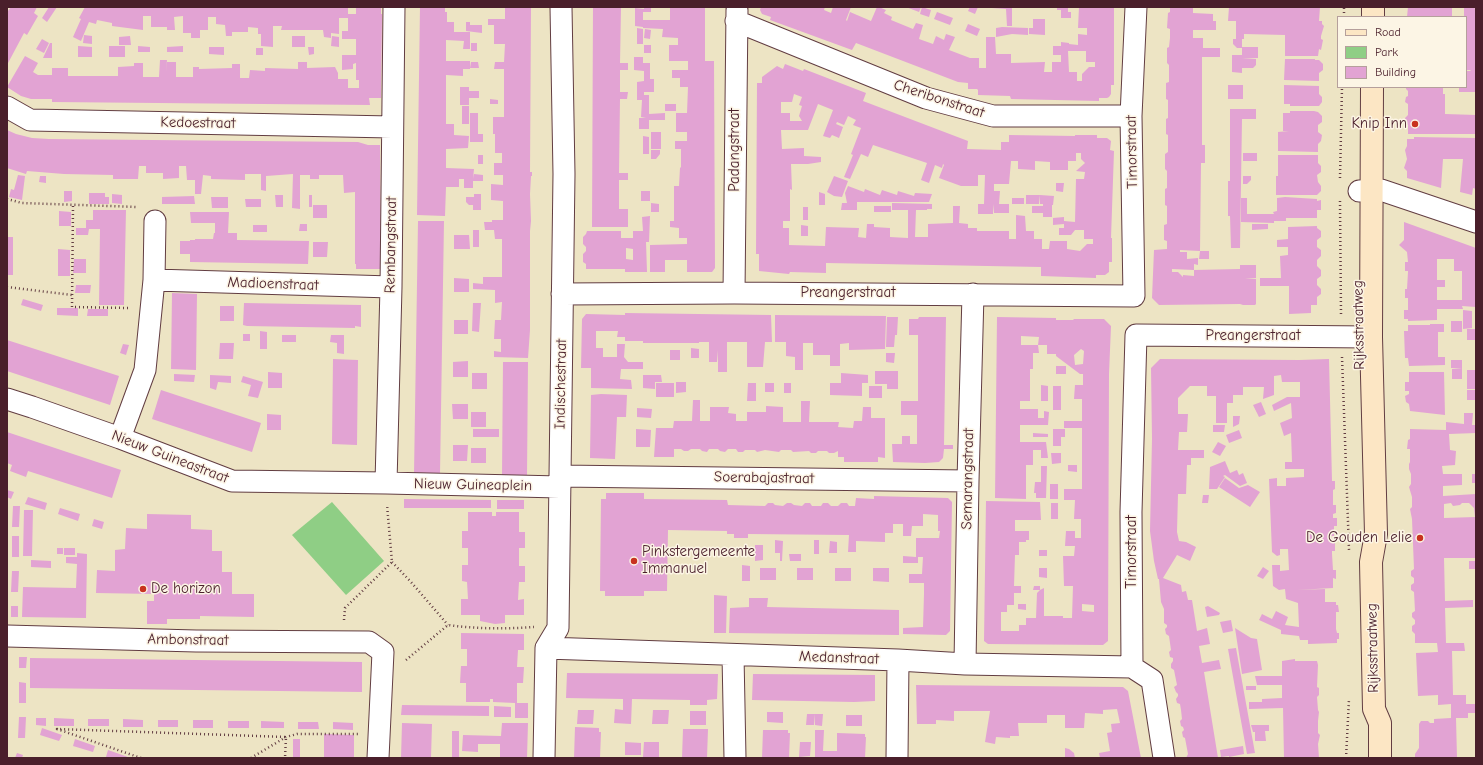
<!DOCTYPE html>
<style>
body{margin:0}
#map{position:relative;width:1483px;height:765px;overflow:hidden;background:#ede4c4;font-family:"Comic Neue",sans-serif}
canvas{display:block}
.frame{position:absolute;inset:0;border:8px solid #4a1f2b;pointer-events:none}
.legend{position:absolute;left:1337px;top:16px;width:130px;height:72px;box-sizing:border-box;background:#fcf5e5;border:1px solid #b59f9b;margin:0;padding:5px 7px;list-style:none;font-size:12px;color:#4a1f2b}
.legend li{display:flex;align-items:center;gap:8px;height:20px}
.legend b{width:20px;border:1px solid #b59f9b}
</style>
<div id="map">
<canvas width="1483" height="765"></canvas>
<div class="frame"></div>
<ul class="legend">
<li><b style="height:5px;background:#fce6c4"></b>Road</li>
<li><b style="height:11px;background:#8fce85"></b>Park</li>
<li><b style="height:11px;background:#e2a3d3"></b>Building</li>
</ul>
</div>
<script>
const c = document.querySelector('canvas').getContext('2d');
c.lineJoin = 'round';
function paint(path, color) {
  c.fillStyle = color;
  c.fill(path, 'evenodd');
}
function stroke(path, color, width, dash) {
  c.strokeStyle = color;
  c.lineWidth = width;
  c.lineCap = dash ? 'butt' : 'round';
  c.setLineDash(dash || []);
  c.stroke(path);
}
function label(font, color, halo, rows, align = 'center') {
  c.font = font + ' "Comic Neue",sans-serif';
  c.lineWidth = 3;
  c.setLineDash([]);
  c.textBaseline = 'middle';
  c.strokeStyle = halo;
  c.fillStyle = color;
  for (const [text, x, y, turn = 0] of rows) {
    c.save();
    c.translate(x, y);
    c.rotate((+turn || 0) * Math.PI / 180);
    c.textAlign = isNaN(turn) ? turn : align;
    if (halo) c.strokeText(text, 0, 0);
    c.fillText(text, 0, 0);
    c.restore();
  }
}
paint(new Path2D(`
 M332 502 384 561 346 595 292 535Z`), '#8fce85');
paint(new Path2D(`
 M11 7H37L34 13 38 16 27 35 24 33 7 65V11H8Z
 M49 7H57L47 22 42 18Z
 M85 7H348V14H356V7H381V14H382L381 98H369L370 105 52 102V99H31L21 96 7 87 25 56 38 63 33 72 38 75H52V68H68V76H118V67L134 66V63H143V77H159L160 60H167L166 73 167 62H176V77H193V67H199V69L232 68V64H240V78H249L250 70 265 71V68L298 69V62H307V68L335 67 338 73V79H348V88H359V80H356V63L353 64V69L342 70V55H356V39H342V31H348V18H339V34L331 33V38L324 37 323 30H281L282 26H273V47L261 46V34H258V28L248 27V32H232V36H226L225 25 216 24V17H208V30H200V38H191V33H183V16L174 17 175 30H167V27H151V16H143V30L112 26V23L97 20 96 24 89 22 81 41 73 37 81 19 79 18Z
 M420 7H445V12H447V22H454V32H470V49H463L464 41 446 40V61H470V69H463V76L446 75V124H454V135L469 136 468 148 446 149V168L474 169 473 179 474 174 483 175V181H473V188H464V179H459V187H446L445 216 417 215Z
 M505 7H531L530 172H532V176H531L530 194 531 221 530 231V330L528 358 494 357V351L501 352V339H494L495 320H501L502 302 495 303V290L473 289V283L483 284V277H502V239H495L494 230H485L484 222H492V220H503V201L491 200V184L503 185V175H494V163H502V153H495V134H493V117H504V69H494L495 62H504L505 44H494V25H488V19H505Z
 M593 7H621L620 63H628V70H620V92H628L627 99H620L619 173H628V180H619V209H628V227H592Z
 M644 7H651V12H643V20H670V7H705V61H714L715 268 712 272H687V260H665V272H650V245L687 244V238H679V228L670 227V221H674V186H679L680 168 681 167V149H675V141H687V132H676V113H687L688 87H680V78H672V70H688V61H669V45H678V38L662 37 663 29 643 28V27L635 26V8L644 9Z
 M761 7H825L824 10 831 13 833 7 840 8 841 7H851L846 20 847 21 850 12 871 21 877 7H879L886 10 884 13 892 17 891 20 913 29 916 23 923 25 919 39 933 44 936 36 944 40 946 34 955 37 949 50 970 58H979V68H986V37H995L996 54H1011V63L1045 62 1044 72H1052V62H1061V55H1053V46H1061V42L1069 43V44L1078 45V34L1087 35V28H1078L1079 7H1114V85H1111V94L1109 97 1107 98H1099V101L1011 99 1010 96 978 95V90L977 89H968V83L958 82 856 43 852 50 770 20 771 17 762 14 760 10ZM1068 51H1086V62H1095V67H1089L1082 74V81H1077V72H1069Z
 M906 7H921L919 12Z
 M922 7 931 10 929 17 920 14Z
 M970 7H978L975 14 968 11Z
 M992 7H1012V26H1007L1006 9 992 8Z
 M1057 7H1068V12H1071V18H1061V10H1057Z
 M1170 7H1193V13L1213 14V21H1216V30H1193V38H1203V48H1220V57H1202V145H1205V163H1201L1200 251H1209V259H1199L1200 251 1180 250V252H1187V259L1198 258V265L1194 264V270L1172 269V272H1178L1183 277V275L1194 276V270L1240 269V265H1256V278H1245L1256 279V304L1255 305H1243L1240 304 1159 305 1152 298 1154 250 1167 249V241L1164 240V225L1167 224V206L1165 205V189L1167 188V171L1165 169V154L1168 152V135L1166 134V119L1168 118V100L1166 99V83L1169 82V65L1167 63V48L1169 47 1170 38V29L1167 28 1168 13 1170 12Z
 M1229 7H1320L1319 21H1322V24L1324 26 1321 36V39L1323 40 1321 50 1319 49 1318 56H1285V35L1244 34V39H1242V48H1237L1233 44V39H1236V21H1228Z
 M1408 7H1452V17H1407Z
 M1464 7H1472L1476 9V92H1459V87H1466V71H1470L1471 70H1466V17H1464Z
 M937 12 953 18 950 25 934 19Z
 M1033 19H1045V35L1029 34V28H1033Z
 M466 22H470V25H482V33L466 31Z
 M968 24 980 29 977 36 965 31Z
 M1002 27 1028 28V35L1012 34 996 37V28Z
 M637 28 643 29V44H637Z
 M645 29 651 30 650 39 644 38Z
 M84 35 92 36V44L83 43Z
 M130 36 131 45H119V37Z
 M292 36H305V47H298V39V47H292Z
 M332 36 339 37V47L331 46Z
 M42 39 49 43 44 53 36 49Z
 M50 43H52V58H43Z
 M471 43H477V51H471Z
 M644 45H651V53H644Z
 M78 46 92 47V57H78Z
 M109 46H125V57H109Z
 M138 46 150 47V52H138Z
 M183 46V52H167V47Z
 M209 47H224V55L209 54Z
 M308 47H314V54L309 55Z
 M1242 47H1258V58H1242L1256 59V65L1253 68H1242V73L1232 72V55H1242Z
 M256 48H263V55H256Z
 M634 57H643V63H650V79H654V92H644V95H649V129H639V118H646L641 117 642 100H637V82L644 81V71L634 70Z
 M1285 59H1315V60H1319L1323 64V70L1319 73V81L1284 80Z
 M471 62H478L479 68H470Z
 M785 64 803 71 804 69 866 93 863 101 968 141 967 149 1001 150V142H1009V135L1075 136V135H1097V138H1107L1111 141 1110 150 1114 151 1111 238H1112V262H1109V272L1105 275H1096V278L1041 276V267L826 263V273L790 272 789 274 759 271V254H756L757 83H762V77L777 66 783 69ZM794 94 802 97 799 105 802 106 799 116 802 121H790V113H781V102H792ZM818 104 833 110 823 136 830 138 832 135 839 138 843 127 836 124 837 122 844 125 848 116 856 120 853 125 861 128 851 154 853 155 844 177 850 179 861 154 868 157 873 145 927 163 921 180 929 183 935 165 942 168 943 164 944 165 939 178 961 186H978V175H985L984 204H978V214H993V204L994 213H1009V204H999L1000 191H994V184H1009L1011 161H1018V169L1035 170V161L1050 162V170H1068V161H1076V153H1081V159L1085 163 1076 171 1085 172 1084 179H1076L1075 222 1064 221V217L1053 218V225L1064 224V228H1059V235H1071L1075 230H1084V239H1093V244H1087L1080 251 1067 249V241H1050L1049 249H1042V239H1034V231H1026L1025 216 1016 215V239H1009V231H977V228H968V224L959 223 960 206H953V223L928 224V237H915L916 210H927V209H932V204L892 203V210H908V238L890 237V228L874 227V224H867L866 238 858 237 859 228 826 227 825 246 789 245V228H783V221H790V189L792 190 791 164H808L821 162V157L804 156V148L782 149 781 130H808Z
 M1228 85H1243V99H1228Z
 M1284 85 1319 86V94L1322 97V102L1319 106H1290V104H1284Z
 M460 87H469V91H479V98H469V105H460Z
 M1406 87H1443V94H1445V114L1476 115V134H1408V125L1405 123V118L1408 115V104L1405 102 1406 97 1408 96V91L1406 89Z
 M490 99 498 100V104H490Z
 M665 104H676V111H665Z
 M462 106H469V124H462Z
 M1230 109H1256V119H1242L1240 248H1231L1230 216H1228V181H1230Z
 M1290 111H1314L1318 112 1322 116V122L1318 125V132L1322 135 1321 141 1318 144V152L1278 151V132L1289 131H1283V113H1290Z
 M470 113H478V134H483V142H470Z
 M665 113V120H649V114Z
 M7 130 16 134 32 138 49 139 358 142 368 145H380L381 269H356V264H355V192L344 193 343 175H319V179H310V175H300V209L292 208 293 174 266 176V191L261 190V174H245V180L211 179V176L203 175 201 194H195V180H187L186 166H179V178L163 179V173H146V166H139L138 179H113V175L64 174 27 171 26 174 7 168Z
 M651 132H661V149H651Z
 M643 136 649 137V154H643Z
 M1414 137 1476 138V189L1473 188 1472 195 1460 192 1463 159H1443L1441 188 1407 178V171L1404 168 1407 159 1405 150 1407 146V139H1414Z
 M651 150H660V154L656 159H651Z
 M1243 153H1257V161H1243Z
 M478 155H483V164H478Z
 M1278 155H1318V163L1321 166V172L1317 175 1318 182 1321 186V191L1317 195H1276V176H1278Z
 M18 175 25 176 22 200 9 197 11 189 14 190Z
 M40 176H46V183L39 182Z
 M834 176 848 181 842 197 834 196 827 192Z
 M1243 176H1251V180L1247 184H1243Z
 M1056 183H1064L1063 192 1056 191Z
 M848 186 864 192 865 189 880 195 882 190 897 195 898 191 914 196 915 193 932 194 929 202H857V210H841L842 203H847L845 193Z
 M64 191H72V201L64 202Z
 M641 191H650V201H641Z
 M819 192 825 194V205H819Z
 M89 193H105V197H109V204H89Z
 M112 194 122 195V204L112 203Z
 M474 194H481V210H473V205H469L466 202V197H474Z
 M275 195H283V207H276Z
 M309 195H312V207H309Z
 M1026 195H1040L1039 204H1026Z
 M1040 195 1054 196 1053 205H1052V217H1043V213H1032V206H1043V204H1040Z
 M194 196 195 204H162V197Z
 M211 197H228V208H212Z
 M1285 197 1317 199V201L1321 200V210H1317V218H1286V221H1274V223L1241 222V198H1247V214H1274L1273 212 1277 211V198Z
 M1012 198H1024V204H1012Z
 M245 199H261V207H246Z
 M651 203 659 204V212H651Z
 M313 205H327V218H313Z
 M874 206H891V212H874Z
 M803 207H808V220H803Z
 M93 210H126L124 305H99L100 229H89L88 235H76V228H86V220H93Z
 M59 211 71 212V226H59Z
 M190 212H229L228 233H237V240L309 241 308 264 190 262V254H180V241H190V240H195V239H213L214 233H215V223H191Z
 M650 216 649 242H646L647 272H625V269H586V264L583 262V254L586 251V247L583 244V237L586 234 587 231H621V238H633V231H643L642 217ZM626 248 633 249V260L626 259Z
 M418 221H444L440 474H414Z
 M1404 222 1476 248V307L1462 306 1463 309H1437V320L1408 321V319H1404V310H1408V298H1405V289H1407L1408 272V271H1405V262H1408L1407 252 1399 245 1404 240ZM1437 259H1454V271H1462V300H1437V287H1445V280H1437Z
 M300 224H307V231H299Z
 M1252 224H1268V229L1252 230Z
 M253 225H267V232H253Z
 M801 225 808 226V236H801Z
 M1317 226V228L1321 231V237L1317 240V247L1321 250V256L1317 260V266L1321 270V276L1317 279V285L1321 289V294L1317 297V305H1311V313L1289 314V286H1260V278H1281L1280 256 1288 255V247H1277V240L1288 239V227Z
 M473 230H479V247H473Z
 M454 235H469L470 249H454Z
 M7 237H13V275H7Z
 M313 242H328L327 257H313Z
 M58 249 70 250V276H58Z
 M74 259H86V273H73Z
 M454 278 469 279V292H454Z
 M76 285H91L90 293H75Z
 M172 293 197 294 196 370 171 369Z
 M23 299 43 305 41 311 21 305Z
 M244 303 361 305V327L355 326V328L247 326 243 325Z
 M473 303H481L479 332 472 331Z
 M220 306H234V321H220Z
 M57 308H78V316L57 315Z
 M88 309H108V316H87Z
 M1463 310 1472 311V328L1463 329Z
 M625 313 771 315 772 342H765L763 367H747V342H727V372H718V350L717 362H709V342H699V343H643V341H625V337H617L618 331H596V348H603V357H617V344H625L624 357 628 362H643V369H621L620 379 631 380 632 389 591 388V368H581L582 319 586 314 625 315Z
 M775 315 886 316 885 349 849 350V343L840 344V366H830V355H813V343H803V370H795V357L786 356V342H775Z
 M887 317H898L897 335H895L894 347H886Z
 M919 317H946L944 445H953V449H944L943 458 939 462 925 463 893 462 892 444H902V436H910V444H917V415H901V401H918V335H909V319H918Z
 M997 317 1056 318V320H1073L1074 319H1104L1111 326 1109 374 1108 641 1103 645 988 644 984 641 986 501 1040 502 1041 520H1015V531H1029V540H1026V542H1019V555H1015L1014 586H1021V593H1014V605H1007V612H1001V631H1019V625H1026V618H1036L1037 593 1040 590H1033L1034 586H1040V590L1044 588V616H1063V618H1072L1073 586H1064L1063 556H1074L1075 546H1065L1066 531H1075V538H1081V519H1074L1075 500H1064V489H1082V428H1064V421H1082V399H1074L1075 385H1083V374H1080L1056 356V354H1047V345H1038L1039 353H1033V369H1030V401H1020V409H1038V418H1044V411L1049 412 1048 425H1020V442H1046L1048 458H1041V450H1033V465H1026V499L995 498ZM1021 336 1039 337 1038 345H1021ZM1081 349 1084 351 1083 364 1075 365 1074 355ZM1082 604 1094 605V612L1082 611Z
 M454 320H468V334H454Z
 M1451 321H1462V332H1451Z
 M1430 324H1444V332H1438V357H1445V365L1409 366 1408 358H1405L1404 331H1408V325H1430Z
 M1467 329H1476V340H1467Z
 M260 331 267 332V349H260Z
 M243 334H250V341H243Z
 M282 335H296V342H282Z
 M331 335H344V354L337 353V343L330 342Z
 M7 340 119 376 110 405 7 371Z
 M220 343H234L233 359H219Z
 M123 344 129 345 126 355 120 353Z
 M691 348 699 349V358H691Z
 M670 350H680V360H670Z
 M886 353H895L894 363 886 362Z
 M333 359 358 360 357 445 332 444Z
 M1160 359 1299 360 1329 359 1332 481H1335V489L1333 490V505H1336V513L1333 514V518H1337V526H1334V536H1331L1332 543H1335V551H1332V554L1333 570H1336V579L1333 578V588L1297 590 1325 589V602H1336V605H1338L1339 612H1336V629L1337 633H1339V639H1337V643L1308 644V640H1300L1299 636 1281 634V630L1259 620 1262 614 1272 619 1276 611 1288 617 1285 625 1299 627 1298 603 1286 599 1285 589 1279 590 1273 586 1272 565H1280V571L1289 570 1288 549H1280V555L1277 556 1272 552 1269 479 1277 478V486H1286V478L1304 477V469H1285V462H1292L1291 433 1284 436 1280 423 1292 418 1291 403 1274 411 1272 405 1287 397H1300V382H1282L1281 375 1274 376V395L1263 399 1264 387H1243V395H1233V403H1227V423H1216V396H1207V386H1190L1178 398V414H1188L1187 432H1179L1178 450H1204V458H1191V465H1187L1186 494H1178L1177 532 1179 541 1186 542 1196 547 1190 561 1177 555 1163 578 1181 585 1182 592 1186 591 1188 600H1192L1197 631 1207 628 1210 644 1199 646 1202 663 1219 660 1221 669 1204 672 1218 758H1186L1188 754 1185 738 1183 737 1182 732 1184 730 1183 727 1181 726 1180 721 1182 719 1181 710 1180 704 1177 703 1176 699 1178 696V694L1176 692 1174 687 1177 685 1174 670 1171 668V664L1173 661V658L1170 657 1169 652 1171 650 1169 636 1166 634 1165 629 1167 627V625L1164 623V609L1161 602 1159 579H1158L1154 561 1150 531 1152 439 1151 368Z
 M1451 360H1462V368H1451Z
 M468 361V377H453V362Z
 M503 362H528L527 476 502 475Z
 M1056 366H1066V374H1056Z
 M1462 368V379H1452V369Z
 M1467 370H1475V389H1467Z
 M875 371H898V389H887V384H875Z
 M268 372 282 373V388H268Z
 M1409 372H1444L1445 415 1410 411 1409 404 1406 402 1405 396 1409 394V391H1405V382H1409Z
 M472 373H487V389H472Z
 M841 373 868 375V383H862V396L830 395V383H841Z
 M174 374 195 375 194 382 174 381Z
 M210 375 231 376V383L218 382 216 390 210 388Z
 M643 375H661L662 382H655V389L643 388Z
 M243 376 263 382 258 398 248 396 251 385 241 382Z
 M676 382H686V392L676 393Z
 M656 383H674V397H656Z
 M748 383H756V401H747Z
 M765 383H774V392H765Z
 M784 383H791V393H784Z
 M1041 385 1048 386V401H1041Z
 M869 386H882V398H869Z
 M1053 386H1061V410H1053Z
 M161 390 261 423 252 452 152 419Z
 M1467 390H1475V400H1467Z
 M601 394 627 395 626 417H617L615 459 590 458 591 395Z
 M693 400H700V421H710V407H729L728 413 736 414V421H747V412H766V406L783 407V422H801V401H810L809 422H839L838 427 853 428 854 421H862L863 407H871V418H885V458L878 457V462H844V457H838V451L834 453H829L827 451H818L816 453H811L809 451 793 452 791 450H781L779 452 765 450 757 452 755 450H745L743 452H738L736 449H728L725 452 720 451 718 449H709L707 452 702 451 700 449H691L688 451H684L681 449H674V457H654L656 428H673L674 421H692Z
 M1261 402 1266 414 1259 417 1253 405Z
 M452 404H468V419H453Z
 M637 408 652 409 651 418 637 417Z
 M471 412H486V427H471Z
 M1464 413H1473L1472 425H1476V433L1449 434 1450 450 1456 451 1455 465 1442 466 1443 474H1462V485L1443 486V496L1476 494V558H1444L1445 601 1473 600V607L1445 608 1446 643H1464L1465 651H1452L1453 695H1466V704H1476V713H1468V718H1456L1457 758H1415V754L1419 748V724L1421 721H1428L1430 723H1434V719L1451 718V704L1438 705V695L1418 696 1416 653 1438 652 1437 643H1415V634L1412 631V626L1415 624V620L1412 617V613L1415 611 1414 592 1411 590V585L1414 583V578L1411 576V571L1414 569 1412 519 1410 509 1412 507V497L1409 487 1411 484V474L1409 469V464L1410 462V449H1407L1408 440 1410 439V429L1446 430V422L1464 424ZM1451 503 1453 506 1460 505 1462 503H1469L1474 508 1475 517 1444 518V504Z
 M267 414 281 415V430H267Z
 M1233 416H1240L1239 424 1233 427Z
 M1213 425H1225L1224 432H1213Z
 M473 429H499V437H473Z
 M636 429 651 430 650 447H636Z
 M1053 429H1065V437H1061V446H1053Z
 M1239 430 1242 438 1229 443 1226 435Z
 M7 432 121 470 112 498 28 471 26 477 10 471 12 465 7 463Z
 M1033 433 1048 434V437H1033Z
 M1218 442 1226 446 1220 456 1212 452Z
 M453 445H468L467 461H453Z
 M471 448H486V463H471Z
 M1051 453H1061V463L1052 464Z
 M1225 461 1230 473 1237 470 1239 475 1243 473 1247 483 1240 486 1225 475 1223 476 1225 477 1217 489H1209L1210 467Z
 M1068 465H1077V472L1068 471Z
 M1041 466H1047L1046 498H1036V493H1034L1035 482H1041Z
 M1472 474H1476V483H1472Z
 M1225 478 1239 488 1248 485 1260 492 1250 507 1219 487Z
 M1050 484H1058V499H1050Z
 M7 490 14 492 11 499 7 497Z
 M606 493H644V499L727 500 728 505 765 506 768 503H773L775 505 783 506 787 503H791L794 505 802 506 805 503H810L812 506H821L823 503H828L831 506H838L841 503H847L849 506H855L856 498 874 499V496L948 498 952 502 950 631 946 635 903 634V628L923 627 924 594V583H909V574H922L923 557H918V563H903V556L916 557V538H939L940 531H938V515L923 514V526H912L911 536H903V524H893V533H885V542L856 541V552H848L849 535 748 534V538H734V534H727V531L668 530 667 591H644V596H605V591H600L601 499H606Z
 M1203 495H1209L1208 503H1202Z
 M28 497 47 503 45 510 25 504Z
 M404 499 491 500V508H404Z
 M497 500H524V509H497Z
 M1051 503H1058V519H1051Z
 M13 506H20L19 527H12Z
 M60 508 80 514 78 521 58 514Z
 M24 510H33L32 556H23Z
 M468 512H492V516H496V512H519V532H525V548H519V566H525V582H519L518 600 524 599V615H505V623L495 624 480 621V615H461V599H468L467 582 462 581V565H468V548H462V531H468Z
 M147 514 191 515V529L212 530V551H222V572H232V594H254V617L200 616V619H167V624H147V601H154V594L96 593 97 570 115 571V550L125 549 126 528 147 529Z
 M94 519 104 522 102 529 92 526Z
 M12 536H19V557H12Z
 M775 540 783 541 782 561H780V553H775Z
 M814 540H819V554H814Z
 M830 541 837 542V553H829Z
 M755 545H763V560L755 561Z
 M57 548H63V554H57Z
 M64 548H75V555H64Z
 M1039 550H1047V556H1039Z
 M77 553 87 554 86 618 22 617 23 587 76 588 77 564 66 563V557H77V561Z
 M789 554H801V561H790Z
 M31 560 51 561V568L31 567Z
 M1469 561H1476V569H1469Z
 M742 565 750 566V581H742Z
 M1263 567 1269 571 1263 579 1257 576Z
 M760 568H776V580H760Z
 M797 568H813V580H797Z
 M835 568H851V581H835Z
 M873 568H889V582L873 581Z
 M1039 568H1047V578L1039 577Z
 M12 571H19L18 592H11Z
 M714 595 727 596 726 633H714Z
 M749 598H768L767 607 899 610V635L729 633 730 608 749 607Z
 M1018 604H1026V610L1018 609Z
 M11 606H18V617H11Z
 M1208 606 1220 613 1219 615 1207 617 1205 607Z
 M1231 620 1233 631 1223 633 1220 622Z
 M1235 628 1251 638 1257 639 1262 670 1242 674Z
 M461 633 524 634V650H518L517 667H524L523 683H517V703H528V718H515V703L493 702V699H490V702H466V683H460L461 666H467V649H461Z
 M1236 648 1255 753 1247 754 1228 649Z
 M19 657H27L26 668H19Z
 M30 658 362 662V692L30 688Z
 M1295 659V661H1317L1318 665 1317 687 1319 688V695L1317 697 1318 710 1319 712 1318 721V733L1320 735 1318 744 1319 758H1284L1283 708 1249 709V702H1262V699L1282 698V685H1257L1255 676H1282V661Z
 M567 673 718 674 717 699 707 700V705H690V700L632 699 631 724 614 723 615 709 623 710V699L566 698Z
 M753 674 875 675V701L854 702 752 700Z
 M19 682 26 683V703H19Z
 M916 685 1123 687 1128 691 1141 758H1100L1099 753 1110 751 1107 733 1112 732 1111 724 1120 723 1117 709 1103 710V714L1085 713 1084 728H1065V715H1047V723H1018L1019 736H1010V738L996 737 995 744 985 742 990 711H954V721L936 720V724H917Z
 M1246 686H1256V690H1246Z
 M402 705 489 706V716L401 715Z
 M494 706 511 707V717H494Z
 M578 710H594L593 724H577Z
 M653 710H669L668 724H652Z
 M690 711H706V725H690Z
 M767 712H783V723L767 722Z
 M807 714H815L814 725H806Z
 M815 714H823L822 726 815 725Z
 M846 715H862V726H846Z
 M19 717H26L25 738H18Z
 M36 718H46V726L36 725Z
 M54 718 74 719V726H54Z
 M88 719H109V726H88Z
 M123 719 143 720V727H123Z
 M158 720H178V727H158Z
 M193 720H213V728H193Z
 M228 721H249V728H228Z
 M261 721 284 722V728H261Z
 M298 722H318L319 729H298Z
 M333 722 353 723V730L333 729Z
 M402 723 432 724 431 758H401Z
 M502 723H528L527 758H500V744H478V752L462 751 463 735 501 736Z
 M1251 725H1269V731H1265L1266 741H1255V732H1253Z
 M575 727 599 728V732H601L600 758H574Z
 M42 728 62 735 59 741 40 735Z
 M683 729H708L707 758H682Z
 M763 730H788V733H790L789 758H762Z
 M815 730H824L823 751H837V733L865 734V737H866L865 758H815Z
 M452 731H459V758H452Z
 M324 734 354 735V758H324Z
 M75 739 95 746 93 752 73 746Z
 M293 739H300V758H293Z
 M625 742 641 743V755H625Z
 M644 742H659V757H643Z
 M800 742H811L810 756 799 757Z
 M1243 746 1244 754 1229 757V756L1221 757 1220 750Z
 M1065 748 1069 749 1074 753 1075 758H1065Z
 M108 750 128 757 127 758 106 757Z
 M17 753 23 755 22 758H15Z`), '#e2a3d3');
const street = new Path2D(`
 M736 21 926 98 993 116H1131
 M7 107 30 120 392 127
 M1359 191 1381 190 1476 222
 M154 280 391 287
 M734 293 737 10
 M562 294 734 293 1134 296 1131 116 1136 7
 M7 399 32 407 120 438 232 481 386 483 560 487
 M120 438 145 370 154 280 155 221
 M560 476 968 481
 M386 483 391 287 394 7
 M7 636 196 641 369 642 383 652 378 758
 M546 648 898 660 965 664 1132 667
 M733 655 735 758
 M965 664 968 481 973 294
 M544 758 546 648 558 628 564 174 561 7
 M897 758 898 660
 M1164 758 1152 680 1132 667 1131 512 1136 335 1371 337`);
const secondary = new Path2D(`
 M1373 17V7
 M1372 87 1371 337 1376 534 1371 562 1374 709 1380 723V758`);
stroke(street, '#623d42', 23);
stroke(secondary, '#623d42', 24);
stroke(new Path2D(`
 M1344 17V7
 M1340 178 1342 87
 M7 199 22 203 138 207
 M1340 201 1341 314
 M73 206 72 307 129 308
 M7 287 72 295
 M1342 357 1349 550
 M392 562 411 582 448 625
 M344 620 345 608 392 562 387 505
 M406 660 448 625C476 629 506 629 534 627
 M141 758 57 729 286 737 285 758
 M251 758 286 737 297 734H358
 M1346 758 1349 699`), '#623d42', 2.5, [1, 3]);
stroke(street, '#fff', 21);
stroke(secondary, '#fce6c4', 22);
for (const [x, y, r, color] of [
 [1415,124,4,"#c8321e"],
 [1420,538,4,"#c8321e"],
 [634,561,4,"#c8321e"],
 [143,589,4,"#c8321e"]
]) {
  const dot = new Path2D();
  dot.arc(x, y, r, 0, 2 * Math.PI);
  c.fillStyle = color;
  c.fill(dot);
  stroke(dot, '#fcf5e5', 1.5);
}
label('15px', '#4a1f2b', '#fcf5e5', [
 ["Cheribonstraat",939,99,18],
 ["Kedoestraat",198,123,1],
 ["Padangstraat",735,150,-90],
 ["Timorstraat",1132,152,-91],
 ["Rembangstraat",391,245,-89],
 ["Madioenstraat",273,284,2],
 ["Preangerstraat",848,293],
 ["Rijksstraatweg",1359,325,-91],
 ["Preangerstraat",1253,336],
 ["Indischestraat",561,384,-89],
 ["Nieuw Guineastraat",170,457,21],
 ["Soerabajastraat",764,478,1],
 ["Semarangstraat",968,479,-89],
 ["Nieuw Guineaplein",473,485,1],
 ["Timorstraat",1132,552,-90],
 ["Ambonstraat",188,640,1],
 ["Rijksstraatweg",1373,648,-91],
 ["Medanstraat",839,658,2]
]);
label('15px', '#4a1f2b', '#fcf5e5', [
 ["Knip Inn",1407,124],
 ["De Gouden Lelie",1412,538],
 ["Pinkstergemeente",642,552,"left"],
 ["Immanuel",642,569,"left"],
 ["De horizon",151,589,"left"]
], 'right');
</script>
